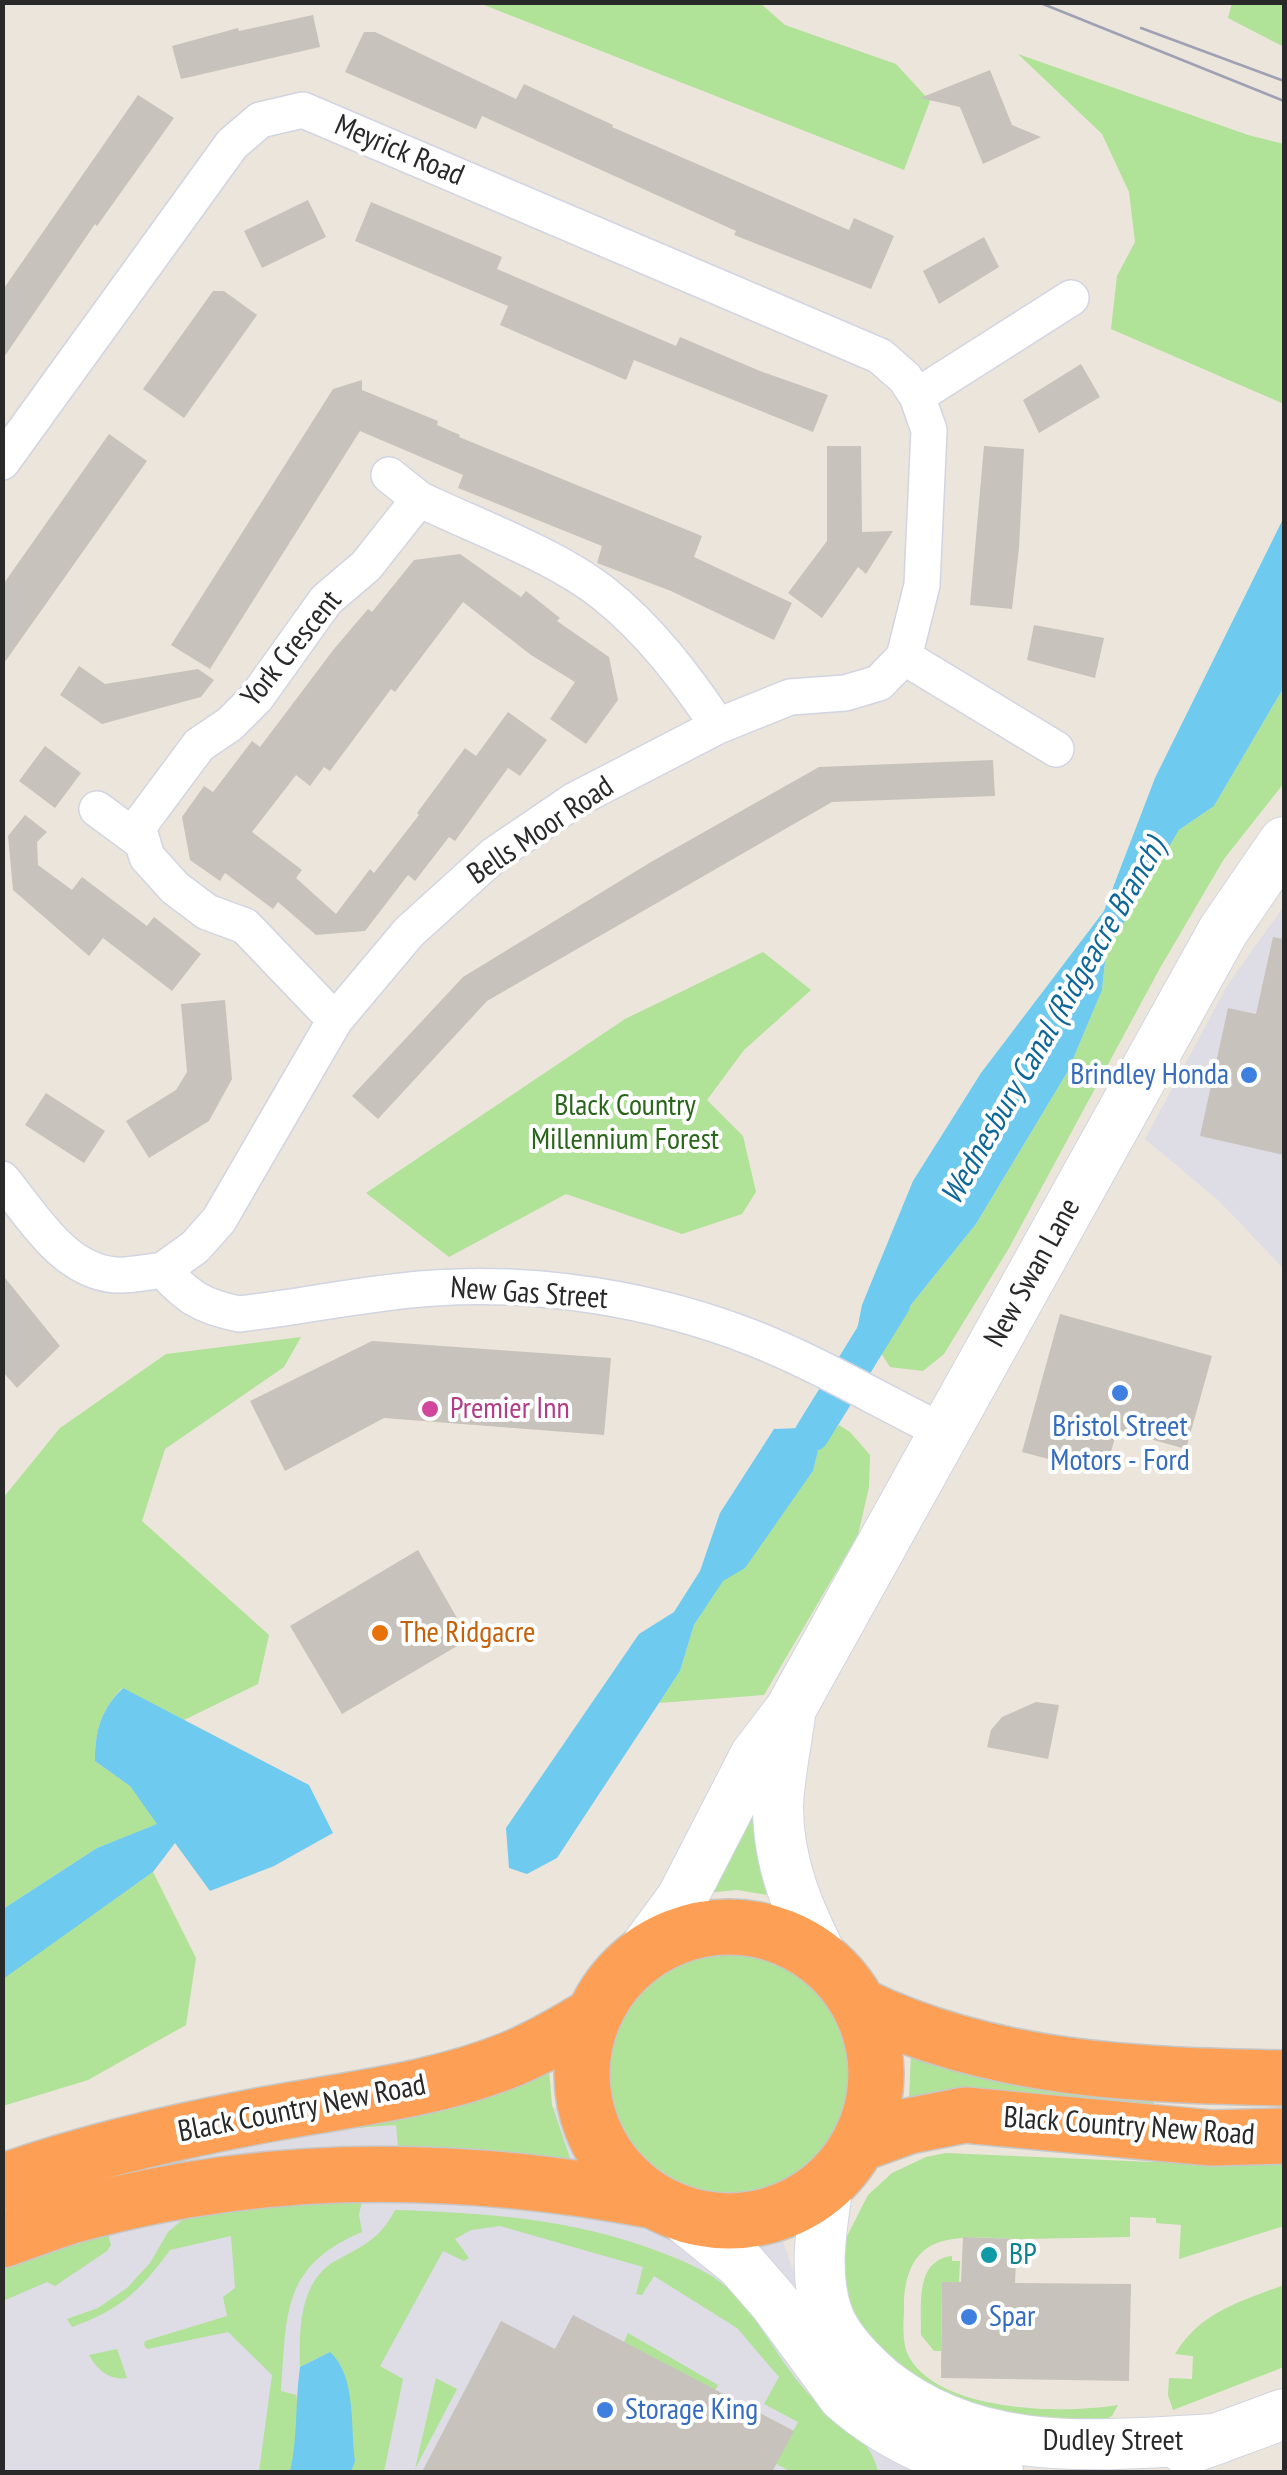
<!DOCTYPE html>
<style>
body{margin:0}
#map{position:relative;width:1287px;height:2475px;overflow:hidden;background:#ece5db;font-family:"PT Sans Narrow",sans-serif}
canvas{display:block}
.frame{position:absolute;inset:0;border:5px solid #292929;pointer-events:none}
</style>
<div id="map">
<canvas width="1287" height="2475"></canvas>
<div class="frame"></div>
</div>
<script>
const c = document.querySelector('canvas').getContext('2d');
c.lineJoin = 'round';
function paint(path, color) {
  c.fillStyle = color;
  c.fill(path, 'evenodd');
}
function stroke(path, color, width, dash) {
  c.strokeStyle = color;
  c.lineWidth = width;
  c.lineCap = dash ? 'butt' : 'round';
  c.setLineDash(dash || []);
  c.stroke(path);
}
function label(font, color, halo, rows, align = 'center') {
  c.font = font + ' "PT Sans Narrow",sans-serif';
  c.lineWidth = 8;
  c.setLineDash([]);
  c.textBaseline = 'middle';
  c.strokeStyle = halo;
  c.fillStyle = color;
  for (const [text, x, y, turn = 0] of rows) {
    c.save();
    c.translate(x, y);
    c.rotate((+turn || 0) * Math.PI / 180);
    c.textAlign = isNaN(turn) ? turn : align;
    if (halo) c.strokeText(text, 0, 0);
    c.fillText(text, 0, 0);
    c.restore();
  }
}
paint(new Path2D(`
 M1284 906V1269L1219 1201 1145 1139 1228 984Z
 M584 2101 597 2141 613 2167 717 2221 774 2214 797 2283 930 2472H3V2208L138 2168 342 2130 396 2125H475Z`), '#dedce4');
paint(new Path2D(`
 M479 3H760L785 25 896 64 930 101 904 170Z
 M1232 3H1284V47L1228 18Z
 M1018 54 1248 135 1284 144V404L1111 329 1117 276 1135 242 1129 192 1102 134Z
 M1284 687V783L1224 859 1160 968 1009 1248 944 1354 923 1371 890 1367 877 1347 976 1224 1068 1071 1102 990 1106 953 1179 830 1214 806Z
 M763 952 811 990 744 1050 707 1100 743 1136 756 1192 742 1214 682 1234 566 1194 449 1257 366 1193 625 1019Z
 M301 1337 284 1367 165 1449 142 1521 269 1635 258 1684 184 1720 122 1688C101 1710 95 1732 95 1761L130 1786 158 1824 97 1848 3 1909V1498L60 1428 166 1354Z
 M839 1425 850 1432 870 1455 869 1487 858 1535 764 1695 659 1703 680 1671 694 1625 723 1580 745 1567 813 1471 818 1451Z
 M754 1782 756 1848 767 1895 737 1890 705 1893Z
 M153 1872 196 1958 186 2025 88 2080 3 2106 2 1979Z
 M610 2073a121 121 0 1 1 242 0a121 121 0 1 1-242 0Z
 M911 2053 1155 2091 1153 2111C1082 2104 976 2082 909 2099Z
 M549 2069 552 2105 571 2161 493 2151 398 2148 396 2125 357 2128 356 2118 466 2104Z
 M946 2153 1152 2162 1284 2161V2226L1179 2259 1181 2225 1156 2223V2218L1130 2217V2237C1094 2238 1058 2238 1022 2239 992 2239 958 2233 932 2245 910 2257 904 2282 904 2305 904 2322 901 2342 909 2357 941 2413 1064 2414 1118 2405L1112 2416 1080 2434 897 2381 842 2304 846 2238 868 2195 892 2173 926 2157Z
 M362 2200 359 2215 362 2232C281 2266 287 2314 281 2391L296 2395 298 2403 295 2453 290 2472H259L272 2375 228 2332 147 2349 144 2345 145 2341 227 2316 223 2297 235 2288 231 2236 170 2250C140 2291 120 2310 72 2327L67 2319 98 2308 127 2288 150 2263 168 2232 187 2216 292 2204Z
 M395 2210C487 2213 578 2219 665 2254 691 2264 716 2275 736 2296 762 2324 779 2360 804 2389 829 2418 870 2432 878 2472H792L776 2464 798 2422 764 2404 779 2377 737 2328 654 2276 642 2295 636 2294 643 2267 500 2226 471 2230 455 2239 469 2258 464 2261 443 2251 380 2366 403 2379 384 2472H351C360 2442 338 2384 330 2352L300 2367C299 2330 299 2280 337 2260 363 2246 381 2238 395 2210Z
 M108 2234 111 2245 107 2251 55 2286 47 2282 3 2301 2 2261Z
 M952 2256V2261H960L959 2282H942L941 2351H934L921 2335C922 2307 914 2260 952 2256Z
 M1284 2285V2367L1173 2410 1168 2395 1169 2378 1192 2379 1193 2356 1175 2354C1200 2312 1241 2301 1284 2285Z
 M628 2333 718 2385 715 2390 624 2342Z
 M117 2349 127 2378C110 2381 97 2370 89 2355Z
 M436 2378 457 2389 415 2469Z`), '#b0e298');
paint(new Path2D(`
 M1284 517V687L1214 806 1179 830 1106 953 1102 990 1068 1071 976 1224 877 1347 855 1340 862 1305 913 1181 981 1073 1104 911 1155 778Z
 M800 1428 818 1451 813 1471 745 1568 723 1581 694 1625 680 1671 557 1858 527 1874 509 1868 506 1828 639 1634 674 1612 700 1571 720 1513 774 1429Z
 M123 1688 309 1785 333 1833 274 1866 210 1891 175 1843 153 1872 3 1979V1909L97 1848 157 1824 130 1786 95 1761C95 1731 101 1709 123 1688Z
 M330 2352C357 2377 350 2427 355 2461L351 2472H290C298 2437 295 2402 300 2367Z`), '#6ecaee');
stroke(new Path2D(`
 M812 1434 893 1303`), '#6ecaee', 35);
paint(new Path2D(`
 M313 15 320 47 181 79 172 46 238 28 239 31Z
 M364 32H375L516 99 524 84 613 125 612 127 849 230 854 218 894 236 871 289 734 235 736 231 482 116 476 129 345 72Z
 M990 70 1012 125 1041 137 983 164 960 107 920 98Z
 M138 95 174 118 97 226 95 224 2 360V291Z
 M308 200 326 237 262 268 244 231Z
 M371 202 502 257 497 269 676 346 680 337 760 371 828 395 813 432 634 360 626 380 500 325 508 306 355 241Z
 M984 237 999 267 939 304 923 271Z
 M213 291H224L257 315 184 418 143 389Z
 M1081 364 1100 397 1039 433 1023 400Z
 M362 380V390L438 421 437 425 460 435 459 437 702 536 694 557 792 603 774 640 671 591 597 563 602 546 458 488 463 475 360 431 210 669 171 645 333 389Z
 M109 434 147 461 2 666V586Z
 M827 446H861L862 532 893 531 866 574 858 567 822 618 788 593 827 541Z
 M984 446 1024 449 1019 548 1012 609 970 605Z
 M460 554 521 597 526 591 560 618 557 621 609 657 618 700 586 744 550 719 575 682 531 655 463 602 395 692 391 689 330 771 324 767 310 786 296 775 252 832 302 870 296 878 336 914 370 869 374 873 419 815 417 813 465 748 476 756 508 712 547 740 520 776 508 768 455 841 449 837 415 881 408 875 365 931 316 935 278 902 273 909 225 873 220 881 190 860 182 817 204 786 213 792 252 741 260 747 334 649 368 609 372 612 414 560Z
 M1034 625 1104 638 1095 678 1027 660Z
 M79 666 105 684 198 669 214 680 201 697 102 724 60 695Z
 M45 746 81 773 55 808 19 781Z
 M993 760 995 796 832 802 487 1001 378 1119 352 1096 463 977 651 862 819 767Z
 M25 815 47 832 37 842 38 865 72 890 82 877 147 926 154 917 201 954 172 991 103 938 89 956 13 890 8 836Z
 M1273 937 1284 939V1155L1200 1136 1228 1008 1256 1014Z
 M225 1000 232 1079 209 1121 149 1158 126 1121 176 1090 187 1072 181 1004Z
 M46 1093 105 1131 84 1163 25 1125Z
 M2 1274 60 1346 17 1388 2 1371Z
 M1060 1314 1212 1356 1186 1449 1117 1430 1105 1474 1022 1452Z
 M372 1341 611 1358 604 1435 384 1418 285 1471 250 1401Z
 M418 1550 469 1639 342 1714 290 1626Z
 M1036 1702 1059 1705 1048 1759 987 1747 991 1730 1002 1717Z
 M963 2237 1017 2239 1015 2283 1131 2284 1129 2381 941 2378 942 2282H961Z
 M573 2315 794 2431 772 2472H422L501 2321 555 2349Z`), '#c7c2bb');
const street = new Path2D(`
 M917 396 1071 298
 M2 462 232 144 260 120 303 110 880 356 905 378 917 396 929 430 922 585 904 657
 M389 475 419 499
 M97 809 143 843
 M335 1020 245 926 207 912 175 888 147 857 138 827 199 745 230 724 256 698 326 600 366 566 419 499C475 526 555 555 603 593 649 629 686 678 718 726
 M2 1179C32 1215 63 1271 115 1275 130 1276 148 1272 163 1270
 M163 1270 195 1247 219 1220 335 1020 409 932 494 855 575 800 718 726 790 697 845 693 879 683 904 657 1056 749
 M163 1270C189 1298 201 1306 239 1314 303 1307 369 1292 434 1288 541 1281 653 1299 753 1338 819 1364 880 1401 944 1432`);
const secondary = new Path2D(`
 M790 1715C786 1745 779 1777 778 1807 778 1864 799 1912 824 1961
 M638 1958 682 1898 755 1756 790 1710 1223 931 1284 842
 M828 2183C822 2226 813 2271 827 2313 835 2338 859 2362 878 2379 977 2461 1099 2445 1217 2439
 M678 2213 741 2264 774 2302 843 2396C888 2436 939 2459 998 2472
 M1186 2450 1284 2414`);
const highway = new Path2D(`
 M582 2074a147 147 0 1 1 294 0a147 147 0 1 1-294 0Z
 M860 2006C995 2071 1137 2075 1284 2078
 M859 2144 909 2126 965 2115 1212 2138 1284 2136
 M2 2182C83 2153 169 2133 253 2117 340 2100 432 2092 514 2058 542 2046 568 2031 594 2015
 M2 2240C29 2231 55 2220 82 2213 269 2162 464 2165 654 2201`);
stroke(street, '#d1d4e2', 38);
stroke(secondary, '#d1d4e2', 52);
stroke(highway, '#c7c7c7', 58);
stroke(street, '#fff', 35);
stroke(secondary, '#fff', 50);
stroke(highway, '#fda055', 55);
stroke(new Path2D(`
 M1038 2 1284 101
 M1141 28 1284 81`), '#9ea1b4', 2.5);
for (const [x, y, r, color] of [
 [1249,1075,10,"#3f7fe0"],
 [1120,1393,10,"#3f7fe0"],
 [430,1409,10,"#d1479c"],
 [380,1633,10,"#e8710a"],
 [989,2255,10,"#0f9aa8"],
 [969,2317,10,"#3f7fe0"],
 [605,2410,10,"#3f7fe0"]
]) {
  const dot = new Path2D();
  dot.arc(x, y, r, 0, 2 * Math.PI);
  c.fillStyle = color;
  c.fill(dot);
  stroke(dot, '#fff', 4);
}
label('30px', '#292929', '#fff', [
 ["Meyrick Road",399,151,23],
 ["York Crescent",292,649,-51],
 ["Bells Moor Road",541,831,-34],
 ["New Swan Lane",1033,1273,-61],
 ["New Gas Street",529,1294,4],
 ["Black Country New Road",302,2109,-11],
 ["Black Country New Road",1129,2127,4],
 ["Dudley Street",1113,2441]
]);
label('30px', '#366cbe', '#fff', [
 ["Brindley Honda",1229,1075,"right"],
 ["Bristol Street",1120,1427,"center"],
 ["Motors - Ford",1120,1461,"center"],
 ["Spar",989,2317],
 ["Storage King",625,2410]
], 'left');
label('30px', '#29661a', '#fff', [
 ["Black Country",625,1106],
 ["Millennium Forest",625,1140]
]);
label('30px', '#b23c85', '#fff', [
 ["Premier Inn",450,1409]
], 'left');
label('30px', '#c56008', '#fff', [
 ["The Ridgacre",400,1633]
], 'left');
label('30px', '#0d838f', '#fff', [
 ["BP",1009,2255]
], 'left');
label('italic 32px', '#0e6799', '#fff', [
 ["Wednesbury Canal (Ridgeacre Branch)",1054,1022,-60]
]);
</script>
